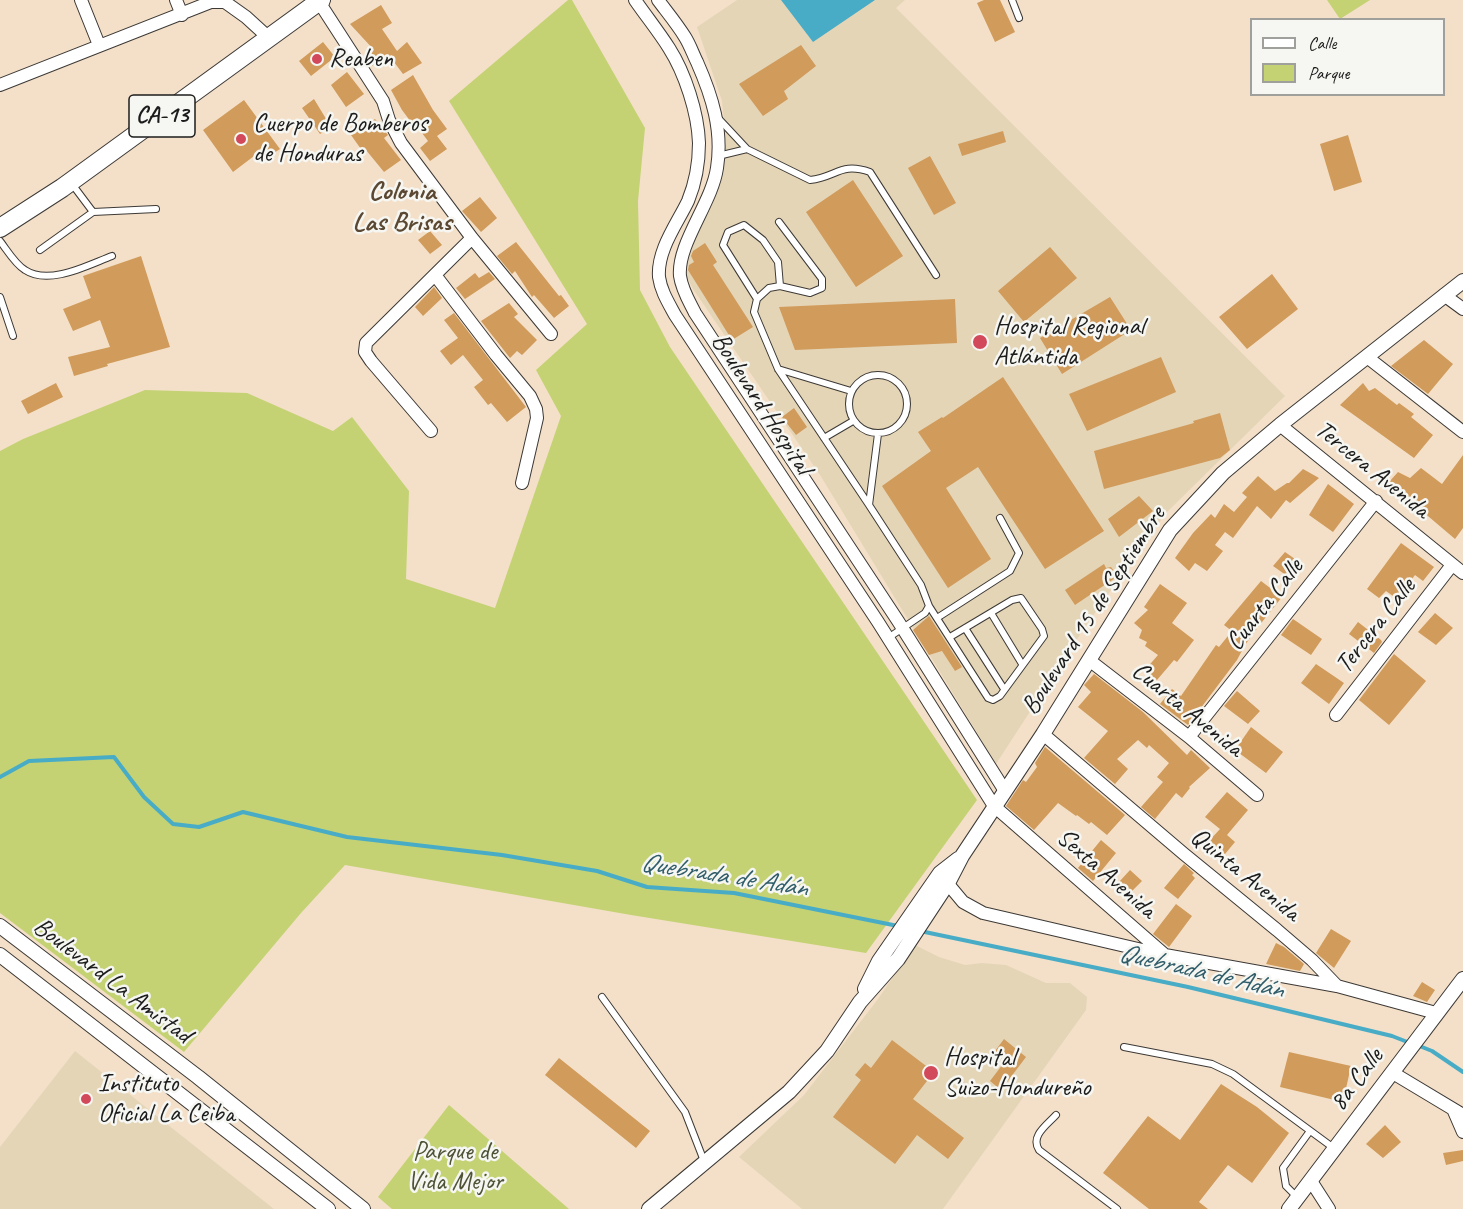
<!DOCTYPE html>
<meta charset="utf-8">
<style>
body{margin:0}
#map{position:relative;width:1463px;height:1209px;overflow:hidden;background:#f4e0c8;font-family:Caveat,sans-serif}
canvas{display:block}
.legend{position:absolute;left:1250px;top:18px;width:195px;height:78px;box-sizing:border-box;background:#f6f6f2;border:2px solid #9f9f9c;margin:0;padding:8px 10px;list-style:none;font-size:18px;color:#1c1c1c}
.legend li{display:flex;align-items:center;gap:12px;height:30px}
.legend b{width:30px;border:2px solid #9f9f9c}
</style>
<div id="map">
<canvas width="1463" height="1209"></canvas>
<ul class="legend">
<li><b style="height:8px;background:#fff"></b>Calle</li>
<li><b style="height:16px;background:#c4d274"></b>Parque</li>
</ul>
</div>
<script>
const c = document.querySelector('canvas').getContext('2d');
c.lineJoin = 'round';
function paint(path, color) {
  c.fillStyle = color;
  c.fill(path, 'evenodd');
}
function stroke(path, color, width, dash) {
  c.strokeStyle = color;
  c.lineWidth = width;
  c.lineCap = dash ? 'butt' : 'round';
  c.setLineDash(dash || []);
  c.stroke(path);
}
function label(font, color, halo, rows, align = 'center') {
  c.font = font + ' Caveat,sans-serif';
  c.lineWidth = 5;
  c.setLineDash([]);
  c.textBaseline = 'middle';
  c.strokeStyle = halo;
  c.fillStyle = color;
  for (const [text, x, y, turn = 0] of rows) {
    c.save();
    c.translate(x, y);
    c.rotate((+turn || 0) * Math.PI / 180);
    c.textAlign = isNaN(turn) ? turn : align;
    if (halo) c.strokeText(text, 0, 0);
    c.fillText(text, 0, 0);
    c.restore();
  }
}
paint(new Path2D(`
 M737 0H905L896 8 1285 396 1166 513 1085 627 996 764 820 475 693 289 684 272 689 251 709 210 720 181 726 142 722 101 697 27Z
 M915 945 939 957 965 965 982 963 1006 965 1046 983H1070L1087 997 1086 1010 943 1209H802L739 1157 804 1095 878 999Z
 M75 1051 274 1209H0V1147Z`), '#e5d5b7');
paint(new Path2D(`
 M568 0H572L645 128 638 201 640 290 670 347 977 800 866 953 631 915 345 865 301 913 184 1052 0 913V451L23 439 145 390 247 393 333 431 352 417 409 491 406 579 495 608 561 416 536 370 587 324 449 101Z
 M1327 0H1370L1340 19Z
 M449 1105 569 1209H392L378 1197Z`), '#c4d274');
paint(new Path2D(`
 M781 0H875L813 42Z`), '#48acc7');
stroke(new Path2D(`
 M0 777 29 761 114 757 144 797 173 824 199 827 243 812 347 837 502 855 597 871 647 887 734 893 898 926
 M920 931 1188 987 1392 1036 1410 1043
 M1417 1045 1432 1051 1463 1072`), '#48acc7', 4);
paint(new Path2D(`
 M984 0H1000L1015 32 995 42 977 3Z
 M381 5 392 23 382 29 397 51 407 42 422 63 403 74 388 54 372 66 366 57 374 50 350 24Z
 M323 42 335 57 311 76 299 61Z
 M801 45 816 66 784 91 788 99 763 116 739 84Z
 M347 72 364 94 346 107 331 85Z
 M413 75 433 110 447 129 437 136 447 149 430 161 420 148 428 141 416 125 414 126 402 110 391 90Z
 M314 99 331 127 320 134 302 108Z
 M244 100 280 149 263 160 258 153 233 172 203 130Z
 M375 119 388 135 384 138 401 160 384 172 366 150 363 152 351 135Z
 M1003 131 1006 142 962 156 958 144Z
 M1348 135 1362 182 1334 191 1320 144Z
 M930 156 956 203 934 215 908 168Z
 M853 180 903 256 856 287 806 212Z
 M480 197 497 218 481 232 462 211Z
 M430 231 442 245 430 254 418 240Z
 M516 242 559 296 561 295 569 306 554 318 534 295 532 297 515 271 512 274 497 256Z
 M705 243 717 262 713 265 753 327 732 340 688 270 689 265 694 262 691 256 693 251Z
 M1050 247 1077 278 1024 322 998 291Z
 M141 256 170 347 107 364 108 366 74 376 68 357 110 347 100 320 73 331 63 309 91 298 83 276Z
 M489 272 495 279 465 299 456 288 475 273 479 278Z
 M1272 274 1298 309 1247 349 1219 317Z
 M434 287 442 298 423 316 415 307Z
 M1110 297 1131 330 1062 374 1040 338Z
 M955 299 957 343 795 350 779 307Z
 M509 303 518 314 514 317 537 340 522 355 517 351 510 358 481 321Z
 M454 313 526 407 507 422 491 403 488 405 474 387 483 380 463 355 451 365 440 351 458 338 444 320Z
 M1424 340 1453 364 1428 394 1391 366Z
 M1161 357 1176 392 1087 431 1069 394Z
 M1003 377 1104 531 1045 569 978 467 946 488 991 559 948 588 882 486 931 451 918 432 942 417 943 418Z
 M56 383 63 397 28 414 21 401Z
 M1363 383 1369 391 1375 388 1397 405 1399 403 1414 414 1411 417 1433 435 1414 458 1340 405Z
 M794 408 807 427 796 435 782 417Z
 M1220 413 1230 450 1220 458 1104 489 1094 451 1194 423 1193 421Z
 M1463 455V528L1455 539 1415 505 1397 494 1398 488 1389 482 1398 472 1410 478 1421 468 1442 484Z
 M1303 469 1319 478 1290 503 1286 500 1271 519 1257 506 1233 538 1225 532 1215 545 1223 551 1207 571 1195 563 1189 571 1175 558 1193 533 1211 514 1215 518 1224 504 1234 512 1247 497 1242 493 1258 476 1275 491 1287 483H1289Z
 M1328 484 1354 504 1333 532 1309 515Z
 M1139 496 1153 511 1119 537 1108 519Z
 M1401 543 1434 567 1423 581 1415 575 1397 599 1386 591 1379 598 1367 589Z
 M1285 552 1305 566 1293 580 1273 566Z
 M1104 564 1106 568 1111 567 1118 576 1075 605 1065 590Z
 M1261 581 1282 597 1258 627 1245 645 1237 660 1188 725 1160 704 1172 689 1181 696 1216 645 1219 647 1232 631 1224 625Z
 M1160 584 1187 603 1172 623 1194 640 1177 662 1174 660 1157 680 1145 670 1158 655 1145 646 1147 642 1139 638 1142 630 1134 623 1148 610 1144 607Z
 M1435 613 1453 628 1436 645 1418 632Z
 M929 616 962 667 955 671 942 651 929 655 913 630Z
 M1293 619 1322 639 1311 655 1281 635Z
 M1358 622 1381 640 1382 642 1374 653 1349 634Z
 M1394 654 1426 681 1389 725 1359 700Z
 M1316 664 1344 683 1329 704 1301 683Z
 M1094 674 1143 712 1187 755 1191 750 1210 768 1189 787 1190 788 1182 798 1176 793 1155 819 1141 807 1163 782 1157 777 1169 763 1149 745 1147 748 1138 740 1117 759 1128 769 1115 784 1084 758 1108 731 1078 707 1091 692 1084 685Z
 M1237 691 1260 711 1248 724 1224 706Z
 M1251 727 1283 752 1266 773 1235 750Z
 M1045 747 1125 815 1107 835 1091 822 1089 824 1077 815 1076 816 1058 803 1034 830 1006 806 1023 780 1026 782 1037 767 1035 763Z
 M1227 792 1248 810 1227 835 1235 842 1225 854 1209 841 1220 829 1205 817Z
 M1101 840 1116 853 1093 881 1078 868Z
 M1184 864 1194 873 1192 875 1195 878 1178 899 1164 888Z
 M1130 870 1142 881 1130 893 1119 882Z
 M1176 904 1192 916 1169 947 1153 934Z
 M1331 929 1351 941 1334 968 1316 953Z
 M1276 943 1284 947 1304 964 1300 971 1266 964Z
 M1422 982 1435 990 1427 1002 1413 996Z
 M1004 1039 1026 1057 1001 1090 990 1081 1006 1060 995 1051Z
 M892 1040 934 1072 913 1099 964 1138 948 1159 917 1135 895 1164 833 1117 861 1080 855 1075 865 1063 871 1068Z
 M1289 1052 1351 1066 1343 1102 1280 1087Z
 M559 1058 650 1131 636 1148 545 1075Z
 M1221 1084 1257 1107 1289 1133 1252 1183 1228 1165 1199 1202 1208 1209H1149L1103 1173 1148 1116 1180 1140Z
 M1385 1125 1401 1142 1383 1158 1366 1144Z
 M1463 1150V1161L1446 1165 1443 1153Z`), '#d09b5b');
const service = new Path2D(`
 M1012 0 1019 18
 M719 119 747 149
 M718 156 747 149 810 180C837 177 840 162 870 172L936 275
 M72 184 93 212
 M779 222 822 279V288L810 293 780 286 769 288 757 299 754 312 778 369 869 505
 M0 241C7 250 15 264 25 270 49 286 88 265 112 256
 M40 250 93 212 156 209
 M0 297 13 336
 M757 299 723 245 728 232 744 225 763 240 778 262 780 286
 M778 369 851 391
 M849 404a29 29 0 1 1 58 0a29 29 0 1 1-58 0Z
 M878 434 869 505 921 585 929 606 925 613 888 638
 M824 438 853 421
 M929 606 988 698 993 700 1000 696 1044 636 1042 629 1021 598 1012 600 950 637
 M991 613 1022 664
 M937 618 1010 571 1019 553 1000 518
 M965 628 1004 689
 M602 997 685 1112 704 1161
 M1124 1047 1212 1064 1233 1074 1335 1149
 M1056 1115C1047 1125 1030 1136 1039 1150L1117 1209
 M1298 1198 1286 1186 1283 1168 1310 1131`);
const minor = new Path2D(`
 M81 0 99 45
 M176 0 182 15
 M635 0C646 16 659 32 669 48 685 73 698 113 699 143 699 162 695 184 688 201 677 224 657 250 659 277 661 291 668 302 675 315L878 622 994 806 1165 955 1337 986
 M658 0C667 12 677 24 685 37 690 45 693 54 697 62 712 96 723 130 717 168 712 203 677 244 680 276 682 290 689 301 695 313L898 621 1005 791
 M319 2 383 101 389 120 401 143 472 238 551 334
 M0 85 211 2H225L246 17 269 38
 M435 275 496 355 530 396 536 409 537 418 522 483
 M1444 295 1463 309
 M1367 357 1463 432
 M1280 425 1463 573
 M431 431 371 361 365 352 366 343 472 238
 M1089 660 1189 737 1257 795
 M1336 715 1452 565
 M1043 734 1184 854 1277 930 1312 960 1337 986 1436 1013
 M1189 737 1376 501
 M943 878 963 902 983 913 1164 955
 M1393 1073 1463 1115
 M1453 1109 1463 1132
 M1311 1181 1329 1209`);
const tertiary = new Path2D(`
 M0 926 198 1077 363 1209
 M0 955 328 1209
 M865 989 879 961 940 873 958 859
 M649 1209 789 1092 827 1051 860 1002 898 959 948 883 962 856 1043 734 1170 530 1223 473 1280 425 1463 281
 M1289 1209 1463 979`);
const primary = new Path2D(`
 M0 228 62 188 321 0`);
stroke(service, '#3c3936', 8);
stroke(minor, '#3c3936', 14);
stroke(tertiary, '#3c3936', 16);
stroke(primary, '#3c3936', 20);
stroke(service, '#fff', 6);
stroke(minor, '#fff', 12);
stroke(tertiary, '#fff', 14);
stroke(primary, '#fff', 18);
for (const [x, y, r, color] of [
 [317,59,6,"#d1495b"],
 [241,139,6,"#d1495b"],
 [980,342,8,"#d1495b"],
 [931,1073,8,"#d1495b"],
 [86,1099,6,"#d1495b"]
]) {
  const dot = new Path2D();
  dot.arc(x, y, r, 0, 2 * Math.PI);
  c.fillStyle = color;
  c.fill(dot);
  stroke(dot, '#f6f6f2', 2);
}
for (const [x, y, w] of [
 [162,116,66]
]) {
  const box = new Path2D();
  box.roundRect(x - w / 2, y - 21, w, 42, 4.5);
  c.fillStyle = '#f6f6f2';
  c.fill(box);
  stroke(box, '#1c1c1c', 1.5);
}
label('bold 24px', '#1c1c1c', null, [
 ["CA-13",162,116]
]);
label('26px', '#1c1c1c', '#f6f6f2', [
 ["Reaben",329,59],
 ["Cuerpo de Bomberos",253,124],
 ["de Honduras",253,154],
 ["Hospital Regional",994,327],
 ["Atlántida",994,357],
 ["Hospital",944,1058],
 ["Suizo-Hondureño",944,1088],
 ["Instituto",98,1084],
 ["Oficial La Ceiba",98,1114]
], 'left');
label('26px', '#1c1c1c', '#f6f6f2', [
 ["Boulevard Hospital",761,404,57],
 ["Tercera Avenida",1372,470,39],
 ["Cuarta Calle",1265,605,-52],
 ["Boulevard 15 de Septiembre",1094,611,-57],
 ["Tercera Calle",1376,626,-52],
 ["Cuarta Avenida",1187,710,39],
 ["Sexta Avenida",1106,874,41],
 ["Quinta Avenida",1245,875,39],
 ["Boulevard La Amistad",112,981,37],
 ["8a Calle",1357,1080,-53]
]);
label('26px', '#4e5336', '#f6f6f2', [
 ["Parque de",455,1152],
 ["Vida Mejor",455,1182]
]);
label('bold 27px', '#5b4832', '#f6f6f2', [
 ["Colonia",402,192],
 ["Las Brisas",402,223]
]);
label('italic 27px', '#305d69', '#f6f6f2', [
 ["Quebrada de Adán",724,876,9],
 ["Quebrada de Adán",1201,972,13]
]);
</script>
